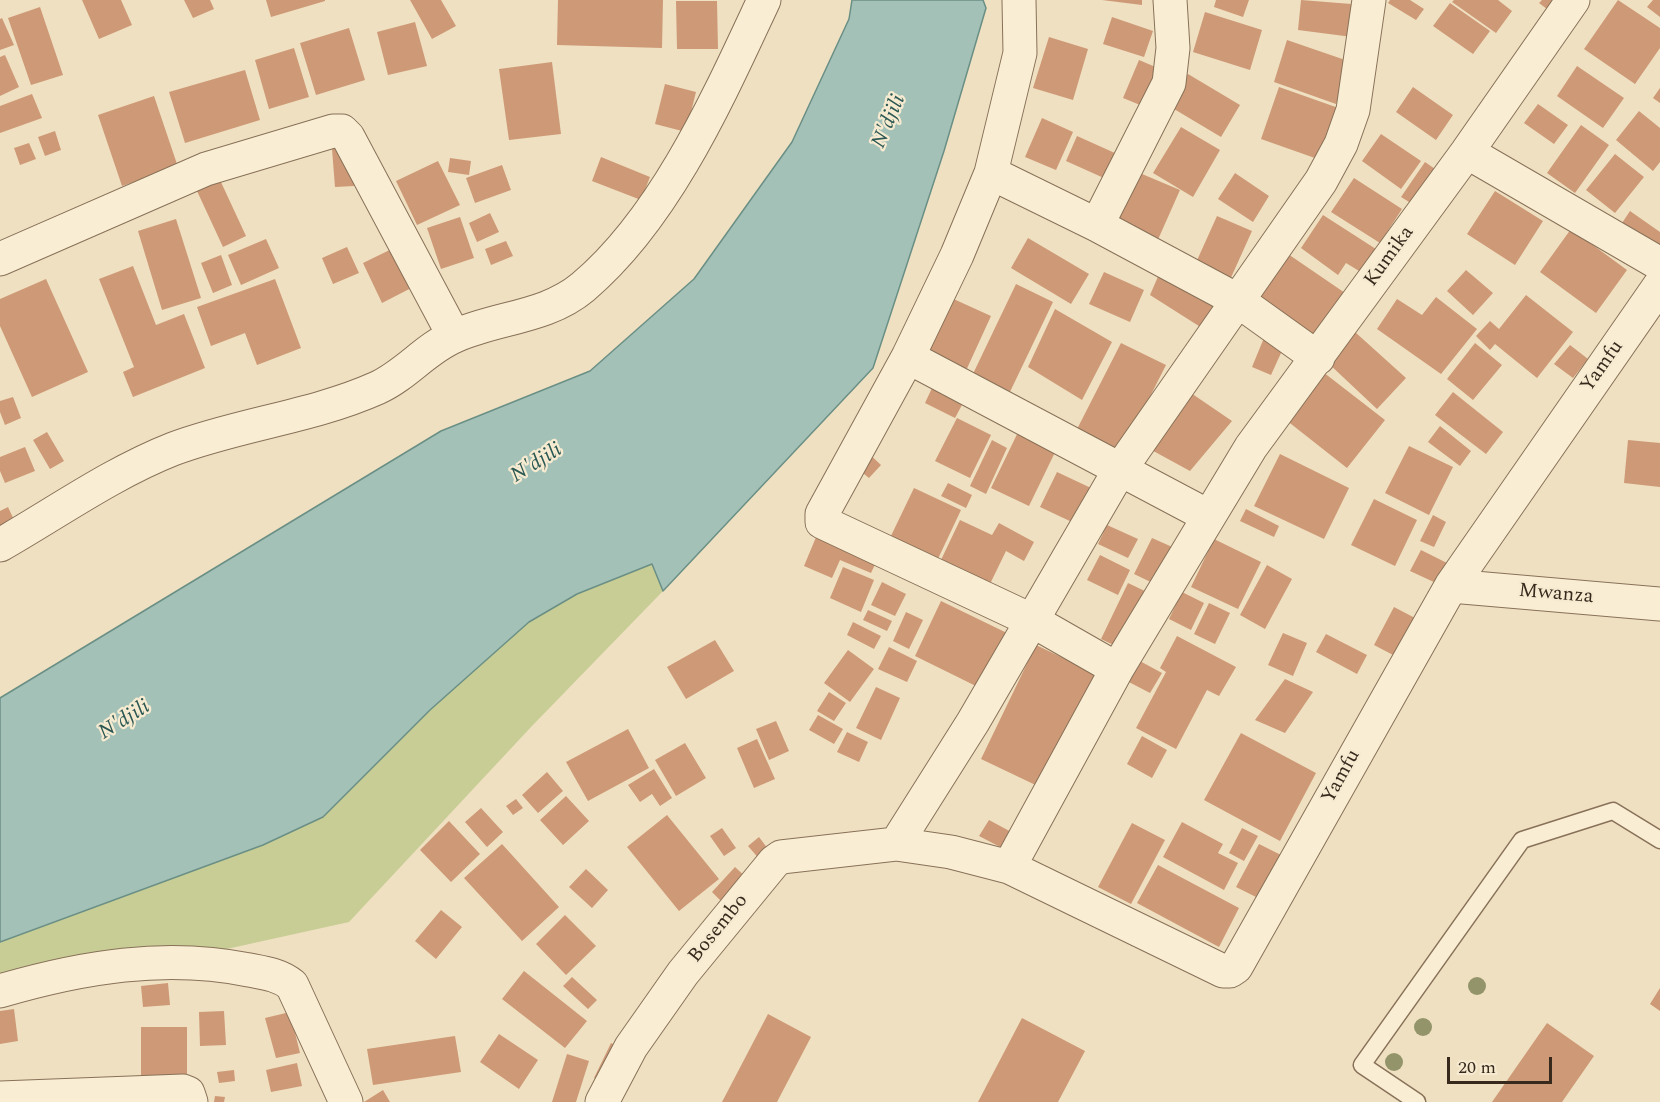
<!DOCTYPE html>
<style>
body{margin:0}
#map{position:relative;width:1660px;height:1102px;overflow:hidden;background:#efe0c1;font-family:Spectral,serif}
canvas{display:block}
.scale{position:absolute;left:1447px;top:1057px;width:105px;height:27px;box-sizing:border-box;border:3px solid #38291d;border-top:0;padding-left:8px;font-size:18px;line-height:21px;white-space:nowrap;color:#38291d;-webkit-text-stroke:4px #f6ebd0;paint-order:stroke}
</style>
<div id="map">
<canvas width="1660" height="1102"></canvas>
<div class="scale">20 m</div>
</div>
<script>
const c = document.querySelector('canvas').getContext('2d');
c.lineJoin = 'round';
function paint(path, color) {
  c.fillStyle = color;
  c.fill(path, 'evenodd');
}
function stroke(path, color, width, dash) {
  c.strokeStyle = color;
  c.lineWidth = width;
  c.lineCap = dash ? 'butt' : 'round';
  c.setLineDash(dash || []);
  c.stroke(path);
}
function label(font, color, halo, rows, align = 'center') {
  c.font = font + ' Spectral,serif';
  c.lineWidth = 4.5;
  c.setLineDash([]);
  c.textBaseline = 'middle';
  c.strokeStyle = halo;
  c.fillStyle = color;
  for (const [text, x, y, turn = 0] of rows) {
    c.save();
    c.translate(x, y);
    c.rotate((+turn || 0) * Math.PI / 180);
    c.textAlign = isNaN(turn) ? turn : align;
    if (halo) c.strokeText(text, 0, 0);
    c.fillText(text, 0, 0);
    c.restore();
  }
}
paint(new Path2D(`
 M652 564 663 591 531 727 349 922 0 999V942L263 845 323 817 430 710 529 622 577 594Z`), '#c7cd95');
const water = new Path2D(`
 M852 0H983L986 8 944 151 873 368 663 591 652 564 577 594 529 622 430 710 323 817 263 845 0 942V698L441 431 590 371 694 279 792 142 849 19Z`);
paint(water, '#a4c1b8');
stroke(water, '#6a8f85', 1.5);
paint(new Path2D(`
 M82 0H121L132 25 99 39Z
 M184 0H210L214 9 193 18Z
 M266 0H325V1L271 17Z
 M410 0H441L456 26 432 39Z
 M558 0H663L662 48 557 45Z
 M1102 0H1142V5Z
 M1216 0H1249L1243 17 1214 7Z
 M1301 0 1364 5 1360 38 1298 30Z
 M1390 0H1410L1424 9 1416 20 1388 3Z
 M1454 0H1498L1512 11 1496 33 1452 2Z
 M1542 0H1561L1551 12 1539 3Z
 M1618 0 1660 28V48L1635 84 1584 49Z
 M1653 0H1660V17L1647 7Z
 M676 1H717L718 49H677Z
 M1450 3 1490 31 1473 54 1433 26Z
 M40 7 63 75 31 85 8 18Z
 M1205 12 1262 30 1250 70 1193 52Z
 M1112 17 1153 31 1144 57 1103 44Z
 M2 18 14 45 0 50V19Z
 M415 22 427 66 388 75 377 32Z
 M349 28 365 80 316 95 300 43Z
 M1049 37 1088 49 1073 100 1033 88Z
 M1287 40 1351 62 1336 104 1274 82Z
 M294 48 309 97 269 109 255 60Z
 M5 55 19 87 0 96V57Z
 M1139 60 1165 71 1150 109 1123 98Z
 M552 62 561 134 509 140 499 69Z
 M1577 66 1624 98 1603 128 1557 96Z
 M245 70 260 120 185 143 169 92Z
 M1188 74 1240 105 1221 137 1169 106Z
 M665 84 696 92 686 132 655 124Z
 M1279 87 1347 111 1329 163 1261 139Z
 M1413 87 1453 115 1436 140 1396 112Z
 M1660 88V103L1653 98Z
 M32 94 42 118 0 133V106Z
 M154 96 178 167 122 186 98 115Z
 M1538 104 1568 125 1554 144 1524 123Z
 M1639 111 1660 128V162L1653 171 1616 140Z
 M1042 118 1073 132 1056 170 1025 157Z
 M1581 125 1609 145 1575 193 1547 173Z
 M1181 127 1220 150 1193 197 1153 173Z
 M55 131 61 150 45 156 38 137Z
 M1381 134 1421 161 1401 189 1362 161Z
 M1077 136 1126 158 1115 183 1066 161Z
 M29 143 36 159 20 165 14 148Z
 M350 147 354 186 335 187 332 149Z
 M1615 154 1644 177 1615 213 1586 190Z
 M601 157 650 177 641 200 592 181Z
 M450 158 471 161 469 175 448 172Z
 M438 161 460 205 417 225 396 181Z
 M1425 162 1438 171 1414 205 1401 197Z
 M502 165 511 190 475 203 466 178Z
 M1135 171 1180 190 1156 244 1111 224Z
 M1235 173 1269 196 1253 222 1218 199Z
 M1354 178 1402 209 1380 243 1331 212Z
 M220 180 246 236 223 247 197 191Z
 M1495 191 1543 221 1515 265 1467 234Z
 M1630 211 1660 232V258L1618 229Z
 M490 213 499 232 477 242 469 223Z
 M1323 215 1379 251 1364 274 1346 263 1338 275 1301 248Z
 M1217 216 1252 231 1229 282 1194 267Z
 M460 217 474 258 441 269 427 228Z
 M176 219 201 298 162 310 138 231Z
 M1571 229 1627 270 1596 313 1540 272Z
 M1028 238 1089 274 1071 304 1011 268Z
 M266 239 279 268 241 285 228 255Z
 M506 241 513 256 491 265 485 249Z
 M402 244 421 283 382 303 363 263Z
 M347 247 359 273 333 284 322 258Z
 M1288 254 1348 295 1314 343 1254 302Z
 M221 255 232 285 213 293 201 263Z
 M133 266 156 325 184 314 205 368 133 397 123 372 134 367 99 279Z
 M1466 270 1493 293 1473 315 1447 291Z
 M1104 272 1144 290 1130 322 1089 304Z
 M1160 272 1219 310 1202 328 1150 295Z
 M46 279 88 372 32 397 0 326V299Z
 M275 279 301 348 257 365 245 333 211 346 197 307Z
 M1016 284 1053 302 1008 396 971 378Z
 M1526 295 1573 332 1537 378 1495 344 1490 350 1476 336 1490 321 1499 329Z
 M947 296 991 316 964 375 920 354Z
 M1436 297 1477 329 1441 374 1377 329 1397 299 1422 315Z
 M1055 309 1112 342 1082 400 1028 367Z
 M1355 332 1406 378 1377 409 1327 362Z
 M1266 333 1286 342 1271 375 1252 367Z
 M1121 343 1166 365 1118 460 1073 437Z
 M1475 343 1502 365 1473 400 1447 379Z
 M1570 345 1588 359 1573 378 1554 364Z
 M1323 372 1385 420 1347 468 1286 420Z
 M932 388 963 403 955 418 925 403Z
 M1188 391 1232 421 1190 471 1146 447Z
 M1453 392 1503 432 1486 454 1435 415Z
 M13 397 21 418 5 425 0 412V401Z
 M957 418 991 435 970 478 935 461Z
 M1021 426 1059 444 1029 506 991 488Z
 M1440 426 1471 451 1460 466 1428 442Z
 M47 432 64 461 50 469 33 440Z
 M992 440 1007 448 986 494 970 486Z
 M1628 440 1660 443V487L1624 483Z
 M1409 446 1453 467 1429 515 1385 493Z
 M25 447 35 471 5 483 0 471V457Z
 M865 450 881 465 869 478 852 464Z
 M1280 454 1349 488 1324 539 1254 506Z
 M1057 472 1091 488 1074 523 1040 507Z
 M948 483 972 495 966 508 941 496Z
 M914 488 961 510 936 563 889 540Z
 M1374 499 1417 520 1395 566 1351 545Z
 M8 507 20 533 0 542V511Z
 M1246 509 1279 526 1274 537 1240 521Z
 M1433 515 1446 522 1434 547 1420 541Z
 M960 520 992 535 999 523 1034 542 1024 561 1006 551 989 586 940 562Z
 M1107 525 1138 539 1128 558 1098 544Z
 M819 530 879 556 871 573 840 560 832 578 804 566Z
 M1152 538 1179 550 1161 587 1134 574Z
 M1214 539 1261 562 1238 609 1191 587Z
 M1421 550 1447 563 1436 583 1410 571Z
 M1100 555 1130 570 1118 595 1087 580Z
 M1267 565 1292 579 1265 629 1240 615Z
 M843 567 874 580 861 612 830 598Z
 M882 582 906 594 895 616 871 605Z
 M1128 583 1149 593 1122 649 1101 639Z
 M1182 592 1204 603 1191 630 1169 619Z
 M941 601 1009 634 982 689 915 656Z
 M1209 603 1230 613 1215 644 1194 634Z
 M1394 607 1415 618 1395 656 1374 645Z
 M868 610 892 621 887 631 863 620Z
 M906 612 923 620 909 649 893 641Z
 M853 622 881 636 874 649 847 635Z
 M1283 633 1307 643 1293 676 1268 665Z
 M1326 634 1367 655 1357 674 1316 652Z
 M1177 636 1236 667 1219 696 1207 690 1176 749 1136 728 1166 672 1160 668Z
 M715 640 734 671 686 699 667 667Z
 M1036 645 1101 676 1046 790 981 759Z
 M889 647 917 661 907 682 878 669Z
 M848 650 874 669 850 702 824 683Z
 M1138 660 1162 673 1150 693 1127 681Z
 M1285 679 1313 692 1285 733 1255 720Z
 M876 687 900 698 881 740 856 728Z
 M829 692 846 703 834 721 817 711Z
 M818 715 843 729 834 744 809 730Z
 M776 721 789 751 769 760 756 729Z
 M628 729 649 768 588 801 566 762Z
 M847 732 868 742 859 762 837 752Z
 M1241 733 1316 773 1280 841 1204 800Z
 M1142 736 1167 750 1152 778 1127 764Z
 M757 739 775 779 754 788 737 748Z
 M685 743 706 778 676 796 655 760Z
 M654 769 672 798 660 806 652 794 640 802 628 785Z
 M547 772 563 791 538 813 522 795Z
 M566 796 589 821 563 845 540 820Z
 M516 799 523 808 513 815 506 806Z
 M481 808 503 832 487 847 465 822Z
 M667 815 719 879 679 911 627 847Z
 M989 820 1015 834 1006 850 979 836Z
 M449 821 480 854 451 882 420 850Z
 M1182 822 1223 844 1218 853 1238 863 1224 890 1163 857Z
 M1132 823 1165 840 1131 904 1098 887Z
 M722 828 736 848 724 856 710 836Z
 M1242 828 1258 836 1244 861 1229 853Z
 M759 837 771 853 761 861 748 846Z
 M502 844 559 907 522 941 464 878Z
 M1259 844 1283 856 1260 899 1236 887Z
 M1158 865 1239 908 1219 947 1137 903Z
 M735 867 750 881 726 906 712 892Z
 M586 869 608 890 592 908 569 887Z
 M441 910 462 927 436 959 415 941Z
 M565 915 596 946 566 975 536 944Z
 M524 971 587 1021 565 1048 502 999Z
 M572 977 597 1000 588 1009 563 986Z
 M168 983 170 1005 143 1007 141 986Z
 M1660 988V1011L1650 1004Z
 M14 1009 18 1041 0 1044V1011Z
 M224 1011 226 1045 200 1046 199 1012Z
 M290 1012 300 1053 276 1058 265 1018Z
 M768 1014 811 1037 777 1102H722Z
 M1022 1018 1085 1051 1058 1102H978Z
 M1547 1023 1594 1056 1562 1102H1492Z
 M141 1027H187V1081H141Z
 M499 1034 538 1060 519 1089 480 1062Z
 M455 1036 461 1072 373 1085 367 1049Z
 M611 1043 621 1048 604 1083 594 1078Z
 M567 1054 589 1061 576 1102H552Z
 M297 1063 302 1086 271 1092 266 1070Z
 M234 1070 235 1081 219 1083 217 1072Z
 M383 1090 390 1102H364Z
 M215 1096 225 1097 224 1102H214Z`), '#ce9976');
const lane = new Path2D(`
 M1417 1102 1362 1065 1522 840 1613 811 1660 840`);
const street = new Path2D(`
 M1019 0 1020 53 991 173 957 255 908 357 822 514V522L1033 621 1117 669
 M1467 152 1660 264
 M991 173 1097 225 1237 300 1318 358
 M1097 225 1169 83 1173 48 1170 0
 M0 259 206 169 333 131H342L348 137 454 336
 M908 357 1208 516
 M0 545C56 513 112 473 173 449 239 424 312 417 377 388 406 375 426 348 455 336 497 317 546 318 583 287 666 217 719 96 764 0
 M1451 586 1660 604
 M896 844 973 722 1119 471 1321 181 1341 144 1353 110 1369 0
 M1009 867 1117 669 1251 447 1467 152 1573 0
 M0 991C82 967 165 953 249 970 265 973 280 975 292 985L346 1102
 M0 1098 183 1091 188 1093 191 1102
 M602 1102 631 1047 683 973 774 862 781 857 896 844 951 852 1009 867 1223 971H1230L1236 967 1451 586 1660 285`);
stroke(lane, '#887158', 19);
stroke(street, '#887158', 35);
stroke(lane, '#f9eed4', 16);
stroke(street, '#f9eed4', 33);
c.fillStyle = '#94946a';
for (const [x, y] of [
 [1477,986],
 [1423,1027],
 [1394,1062]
]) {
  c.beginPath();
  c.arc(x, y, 9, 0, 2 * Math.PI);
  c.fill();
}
label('20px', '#38291d', '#f6ebd0', [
 ["Kumika",1390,257,-54],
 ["Yamfu",1603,367,-55],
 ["Mwanza",1556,595,5],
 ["Yamfu",1342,777,-61],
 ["Bosembo",719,929,-51]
]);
label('italic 21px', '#2c5854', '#f6ebd0', [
 ["N'djili",890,122,-67],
 ["N'djili",537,464,-32],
 ["N'djili",125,721,-32]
]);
</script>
